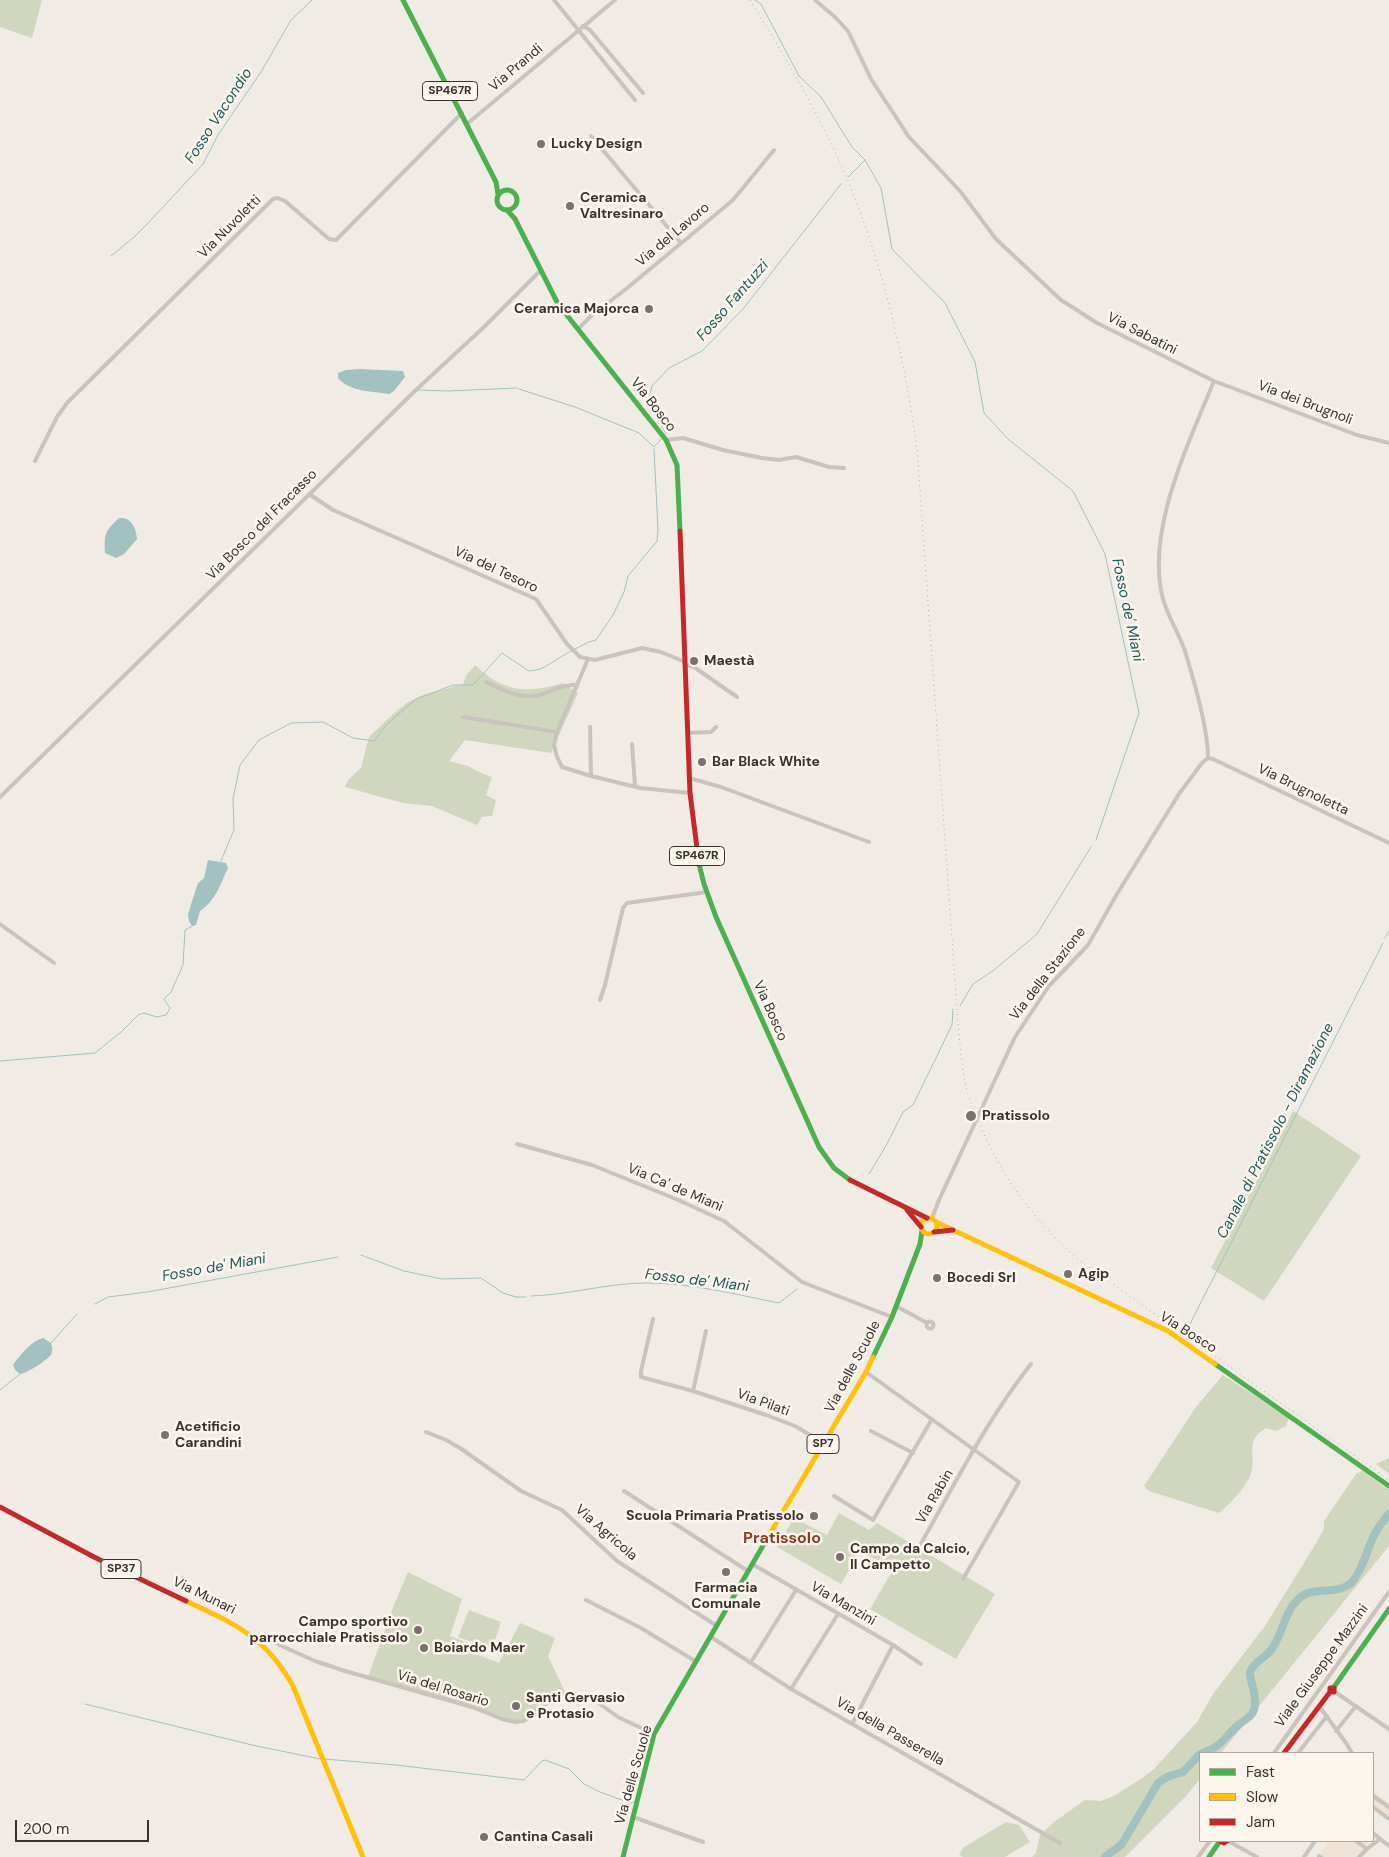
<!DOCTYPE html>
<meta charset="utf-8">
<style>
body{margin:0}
#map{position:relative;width:1389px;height:1857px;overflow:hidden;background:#f0ebe5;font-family:"DM Sans",sans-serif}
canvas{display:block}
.legend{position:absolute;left:1199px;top:1752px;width:175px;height:90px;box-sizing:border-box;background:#fbf5ee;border:1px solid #aea6a0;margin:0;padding:6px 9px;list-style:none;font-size:15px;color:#3b302b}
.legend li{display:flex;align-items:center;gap:10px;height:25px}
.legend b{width:25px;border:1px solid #aea6a0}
.scale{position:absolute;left:15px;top:1820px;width:134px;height:22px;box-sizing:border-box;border:2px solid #3b302b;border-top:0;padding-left:6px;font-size:15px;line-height:18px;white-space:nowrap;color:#3b302b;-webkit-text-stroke:4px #fbf5ee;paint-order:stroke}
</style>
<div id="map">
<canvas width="1389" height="1857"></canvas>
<ul class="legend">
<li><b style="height:6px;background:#4caf50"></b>Fast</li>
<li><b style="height:6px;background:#ffc107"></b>Slow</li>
<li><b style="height:6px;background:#c62828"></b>Jam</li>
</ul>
<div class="scale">200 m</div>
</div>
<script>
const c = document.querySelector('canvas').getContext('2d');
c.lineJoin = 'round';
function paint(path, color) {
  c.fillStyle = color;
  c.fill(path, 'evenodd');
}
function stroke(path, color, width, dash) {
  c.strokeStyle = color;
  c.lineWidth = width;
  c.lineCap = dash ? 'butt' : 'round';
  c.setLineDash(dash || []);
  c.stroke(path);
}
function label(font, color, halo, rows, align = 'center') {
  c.font = font + ' "DM Sans",sans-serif';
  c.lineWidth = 5;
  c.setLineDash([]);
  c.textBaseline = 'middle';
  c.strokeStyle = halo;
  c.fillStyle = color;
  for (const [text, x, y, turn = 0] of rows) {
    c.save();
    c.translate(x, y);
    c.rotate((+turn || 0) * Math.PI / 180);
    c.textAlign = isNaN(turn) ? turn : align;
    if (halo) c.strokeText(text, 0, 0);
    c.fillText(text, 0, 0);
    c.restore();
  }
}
paint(new Path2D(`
 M0 0H42L32 38 0 27Z
 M475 665C503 692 526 694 563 683L578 693 551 753 465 740 449 761 468 766 483 774 492 777 486 795 496 800 492 816 482 817 477 825 432 806 403 803 345 787 348 780 361 768 369 737 392 715 408 702 423 695 463 684 466 676Z
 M1293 1111 1361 1156 1264 1301 1211 1268Z
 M1223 1375 1289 1418 1286 1426 1276 1431 1266 1428C1243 1442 1257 1455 1251 1473 1246 1488 1230 1504 1219 1513L1149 1491 1144 1486 1196 1407Z
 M1389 1458V1474L1376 1464Z
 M1363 1471 1389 1490V1546L1221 1753H1200V1779L1186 1796 1125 1857H1032L1036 1853 1040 1835 1054 1822 1085 1800 1101 1801 1114 1796 1142 1778 1154 1769 1197 1722 1213 1694 1265 1626 1315 1545 1324 1529V1521L1356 1474Z
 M839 1513 869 1530 877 1523 995 1594 956 1659 870 1609 893 1570 861 1551 862 1547 841 1584 777 1547 794 1518 827 1535Z
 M408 1572 462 1599 450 1636 471 1644 468 1651 499 1663 520 1623 555 1638 548 1656 566 1694 524 1719 509 1722 453 1702 420 1693 412 1688 368 1677 394 1605Z
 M469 1610 501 1622 492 1649 458 1637Z
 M1006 1822 1019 1825 1030 1842 1005 1857H963L959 1855 964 1847Z`), '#d1d6bf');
paint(new Path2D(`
 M1373 1791 1389 1804V1822L1373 1809Z
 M1328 1841H1366L1373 1847 1361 1857H1318Z`), '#eee3d5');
paint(new Path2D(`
 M360 369 403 371 405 377 394 391 389 394C371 391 350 392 338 378V373L346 370Z
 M119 518C132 517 136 528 137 539L124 554 116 558 105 553C104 534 105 531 119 518Z
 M208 860 226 863 228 868C220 885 216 900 200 911L196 925 192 926 189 921 188 914 198 883 204 878Z
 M43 1338 51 1343C52 1347 53 1351 51 1355 46 1361 27 1373 20 1374L15 1370 13 1365C21 1354 30 1342 43 1338Z`), '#a1c2c1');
stroke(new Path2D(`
 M755 0 761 4 799 76 821 97 852 147 865 160 881 188 892 249 945 303 975 362 984 413 1008 439 1073 491 1105 554 1139 713 1096 840
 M848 177 865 160
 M111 256 133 238 151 220 203 164 218 135 261 72 291 20 312 0
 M519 389 575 407 639 433 654 447 661 439
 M418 390 448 391 517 388
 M666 434 653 412 649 398 652 386 669 368 702 351 743 309 841 184
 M575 649 589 642 596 640 613 615 624 592 628 576 657 541 658 530 654 449
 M221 861 234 830 233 799 240 765 259 740 291 723 323 722 353 738 374 741 387 724 416 699 453 685H473L502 653 529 671 541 669 571 651
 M1385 938 1389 931
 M960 1006 973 984 994 970 1037 934 1091 847
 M0 1061 95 1053 121 1032 138 1015 144 1013 157 1017 166 1015 170 1008 164 999 171 992 183 965 185 930 192 926
 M869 1174 887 1144 903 1112 913 1105 952 1025 953 1009
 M361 1255 404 1271 442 1279 481 1278 503 1293 516 1297H526
 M531 1296C569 1295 607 1283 646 1283 691 1283 734 1294 779 1303L797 1289
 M95 1304 108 1297 147 1292 338 1257
 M1188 1328 1383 943
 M51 1343 77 1314
 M0 1390 20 1374
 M85 1704 252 1745 320 1759
 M324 1759 396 1765 524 1780 542 1761 545 1760 569 1769 584 1784 600 1792 630 1803 634 1802`), '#a1c2c1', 1);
stroke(new Path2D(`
 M1203 1753C1222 1746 1223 1739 1236 1727 1245 1718 1254 1718 1255 1704 1256 1693 1250 1683 1250 1672 1254 1662 1265 1658 1271 1650 1285 1632 1284 1603 1308 1593 1323 1588 1340 1594 1352 1582 1362 1571 1366 1553 1372 1540 1376 1530 1382 1522 1389 1514
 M1105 1857 1122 1844 1158 1783 1167 1777 1183 1772 1200 1754`), '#a1c2c1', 8);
stroke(new Path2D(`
 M554 0 635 100
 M815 0 835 17 848 31 871 79 909 137 960 191 996 239 1061 300 1097 323 1214 381 1357 435 1389 443
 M583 26 590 30 643 93
 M467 124 615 0
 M591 136 681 243
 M578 329 591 316 626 289 733 200 774 150
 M666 440 683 438 723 450 762 458 779 460 796 457 829 467 844 468
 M35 461 57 417 67 403 273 199 278 198 285 201 329 239 336 240 462 113
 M309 494 333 510 536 599 567 644 580 657 595 660 642 648 661 652 685 662
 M588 659 557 732 554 745 557 757 562 767 591 776 640 788 690 793
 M686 665 694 667 737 697
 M486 682C501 689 517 698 535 696 546 694 566 683 576 685
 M463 717 557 732
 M590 727 591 776
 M688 733 711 732 716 727
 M632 744 635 786
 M1208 758C1208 728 1194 681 1185 651 1179 634 1168 617 1163 599 1145 531 1189 443 1214 381
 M1208 758 1213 759 1389 843
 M689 778 721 787 869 842
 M0 797 418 388 484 327 541 270
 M0 924 54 963
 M600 1000 605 985 623 908 627 903 707 892
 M517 1144 592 1165 676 1199 724 1221 802 1282 892 1317
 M932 1218 939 1200 1015 1037 1049 986 1088 945 1117 894 1179 794 1202 763 1208 758
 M896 1306 927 1323
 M653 1319 641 1371V1377L693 1391 766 1415 795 1426 824 1443
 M926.5 1325a3.5 3.5 0 1 1 7 0a3.5 3.5 0 1 1-7 0Z
 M866 1372 1019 1482 963 1579
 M693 1391 706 1331
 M871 1431 913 1453
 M426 1432 446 1440 460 1448 521 1491 562 1510 617 1561 717 1626
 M624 1491 748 1571
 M834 1496 873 1520 932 1419
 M915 1554C952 1490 985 1422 1031 1364
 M752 1564 893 1645 921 1664
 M586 1600 641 1628 695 1661
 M711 1637 791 1689 1060 1843
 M273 1642 315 1661 345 1671 472 1707 502 1719 515 1722 524 1721 552 1699 570 1693 593 1699 618 1717 654 1734
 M751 1662 796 1590
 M791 1689 838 1614
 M1335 1692 1389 1729
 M1319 1706 1346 1743 1352 1753
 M852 1724 893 1645
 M1336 1731 1356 1706
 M1274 1753 1389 1592
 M1298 1753 1327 1716
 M1373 1796 1389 1807
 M1373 1807 1389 1819
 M633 1817 703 1842
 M1373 1833 1389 1846
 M1228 1841 1257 1857
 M1356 1841 1367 1849 1359 1857
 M1367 1849 1380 1839
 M1319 1856 1321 1857
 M1198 1857 1210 1841
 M1304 1857 1315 1841`), '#c9c3be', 4);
stroke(new Path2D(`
 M403 0 496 182 498 194
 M497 200a10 10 0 1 1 20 0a10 10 0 1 1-20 0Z
 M507 210 515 219 558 304 666 440 677 465 680 531
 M699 864 704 884 716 917 819 1147 834 1168 850 1180
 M873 1357 892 1317 920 1244 922 1231
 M1215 1364 1389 1486
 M1334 1687 1389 1609
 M623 1857 654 1734 768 1537
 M1209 1857 1220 1841`), '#4caf50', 5);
stroke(new Path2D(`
 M921 1226a8 8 0 1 1 16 0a8 8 0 1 1-16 0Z
 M936 1222 1168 1331 1215 1364
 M768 1537 866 1372 873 1357
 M186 1601C235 1624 265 1636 293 1686L363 1857`), '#ffc107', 5);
stroke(new Path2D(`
 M680 531 690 793 699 864
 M850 1180 927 1218
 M907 1210 921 1227
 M934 1232 953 1230
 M0 1507 94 1557 186 1601
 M1284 1753 1330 1692V1688H1334V1692H1330
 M1220 1841 1224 1843 1227 1841`), '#c62828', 5);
stroke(new Path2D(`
 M750 0C778 45 805 91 829 139 876 235 902 342 917 448L959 1036C961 1051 962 1067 965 1082 968 1097 974 1111 980 1125 1002 1178 1036 1222 1079 1260L1389 1480`), '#b1aca8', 1, [1, 4]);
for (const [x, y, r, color] of [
 [541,144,5,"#7a716c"],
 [570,206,5,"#7a716c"],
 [649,309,5,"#7a716c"],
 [694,661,5,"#7a716c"],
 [702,762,5,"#7a716c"],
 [971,1116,6,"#7a716c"],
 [1068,1274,5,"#7a716c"],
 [937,1278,5,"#7a716c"],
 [165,1435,5,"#7a716c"],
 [814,1516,5,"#7a716c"],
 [840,1557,5,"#7a716c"],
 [726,1572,5,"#7a716c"],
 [418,1630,5,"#7a716c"],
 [424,1648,5,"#7a716c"],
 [516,1706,5,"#7a716c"],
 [484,1837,5,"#7a716c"]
]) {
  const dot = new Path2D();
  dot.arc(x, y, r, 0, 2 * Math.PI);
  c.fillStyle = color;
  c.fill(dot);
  stroke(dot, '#fbf5ee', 2);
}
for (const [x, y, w] of [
 [450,91,55],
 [697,856,55],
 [823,1444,32],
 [121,1569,40]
]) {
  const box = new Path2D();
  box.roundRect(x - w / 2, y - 9.5, w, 19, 4);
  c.fillStyle = '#fbf5ee';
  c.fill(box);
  stroke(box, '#3b302b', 1);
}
label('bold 12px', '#3b302b', null, [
 ["SP467R",450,91],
 ["SP467R",697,856],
 ["SP7",823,1444],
 ["SP37",121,1569]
]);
label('14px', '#3b302b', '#fbf5ee', [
 ["Via Prandi",516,68,-40],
 ["Via Nuvoletti",230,227,-45],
 ["Via del Lavoro",673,235,-40],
 ["Via Sabatini",1142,334,27],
 ["Via dei Brugnoli",1305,403,21],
 ["Via Bosco",653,405,52],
 ["Via Bosco del Fracasso",262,525,-45],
 ["Via del Tesoro",496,570,25],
 ["Via Brugnoletta",1303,790,26],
 ["Via della Stazione",1048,974,-52],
 ["Via Bosco",770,1011,66],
 ["Via Ca' de Miani",675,1188,23],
 ["Via Bosco",1188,1333,32],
 ["Via delle Scuole",853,1367,-62],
 ["Via Pilati",763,1403,20],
 ["Via Rabin",935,1497,-60],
 ["Via Agricola",606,1533,41],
 ["Via Munari",204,1596,26],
 ["Via Manzini",843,1604,30],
 ["Viale Giuseppe Mazzini",1322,1666,-54],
 ["Via del Rosario",443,1689,17],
 ["Via della Passerella",890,1732,30],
 ["Via delle Scuole",634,1775,-74]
]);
label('bold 14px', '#3b302b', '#fbf5ee', [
 ["Lucky Design",551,144],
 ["Ceramica",580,198],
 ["Valtresinaro",580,214],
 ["Ceramica Majorca",639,309,"right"],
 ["Maestà",704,661],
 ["Bar Black White",712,762],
 ["Pratissolo",982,1116],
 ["Agip",1078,1274],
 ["Bocedi Srl",947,1278],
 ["Acetificio",175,1427],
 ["Carandini",175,1443],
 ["Scuola Primaria Pratissolo",804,1516,"right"],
 ["Campo da Calcio,",850,1549],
 ["Il Campetto",850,1565],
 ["Farmacia",726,1588,"center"],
 ["Comunale",726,1604,"center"],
 ["Campo sportivo",408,1622,"right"],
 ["parrocchiale Pratissolo",408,1638,"right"],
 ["Boiardo Maer",434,1648],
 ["Santi Gervasio",526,1698],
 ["e Protasio",526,1714],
 ["Cantina Casali",494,1837]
], 'left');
label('italic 15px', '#1f5a5e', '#fbf5ee', [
 ["Fosso Vacondio",219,116,-57],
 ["Fosso Fantuzzi",733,301,-49],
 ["Fosso de' Miani",1127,610,78],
 ["Canale di Pratissolo - Diramazione",1276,1131,-63],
 ["Fosso de' Miani",214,1268,-10],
 ["Fosso de' Miani",697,1281,7]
]);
label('bold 16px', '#8c3b22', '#fbf5ee', [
 ["Pratissolo",782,1539]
]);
</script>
